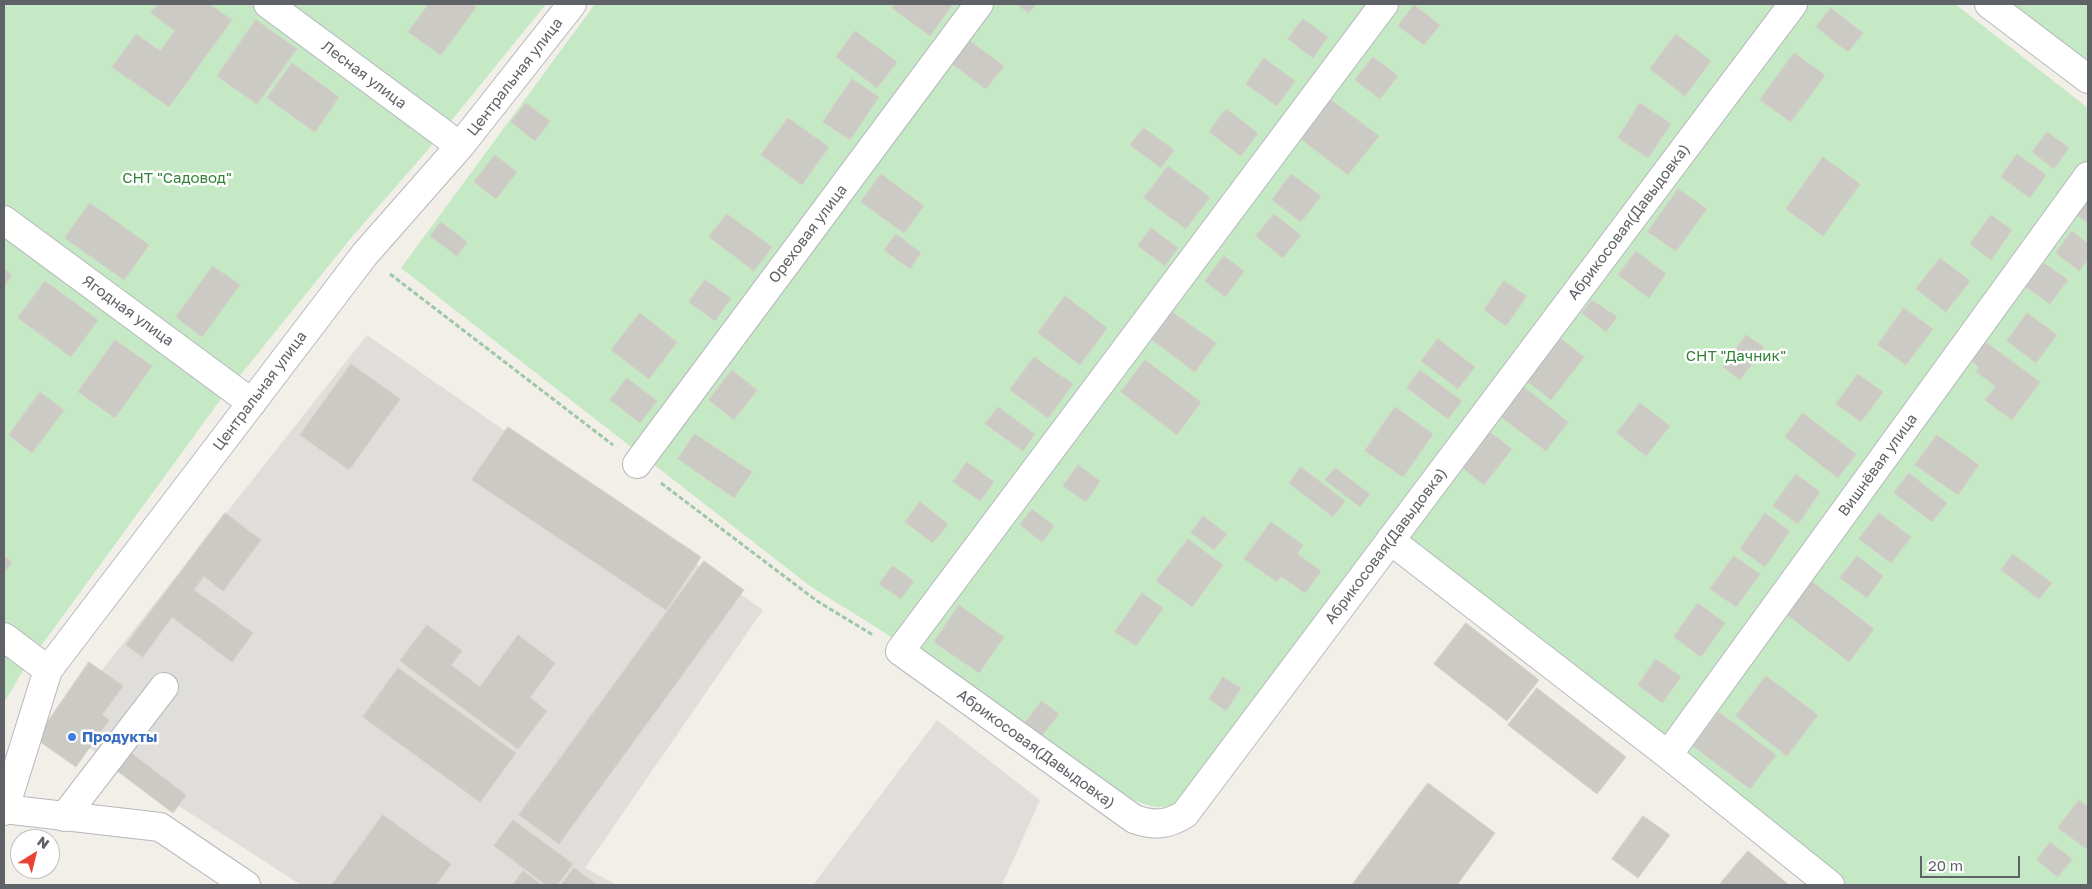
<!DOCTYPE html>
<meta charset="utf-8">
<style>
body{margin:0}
#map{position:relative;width:2092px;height:889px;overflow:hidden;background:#f1efe8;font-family:"Golos Text",sans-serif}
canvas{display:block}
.frame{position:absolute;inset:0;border:5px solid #5f6368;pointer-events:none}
.north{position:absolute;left:10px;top:829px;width:50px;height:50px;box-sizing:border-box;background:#fff;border:1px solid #bfc1c3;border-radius:50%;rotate:36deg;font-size:14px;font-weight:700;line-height:20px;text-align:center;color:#5f6368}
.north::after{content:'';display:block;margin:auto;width:18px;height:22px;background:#ea4335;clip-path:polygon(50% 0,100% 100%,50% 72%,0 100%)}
.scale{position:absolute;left:1920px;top:856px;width:100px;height:22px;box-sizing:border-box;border:2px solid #5f6368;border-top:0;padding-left:6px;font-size:15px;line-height:18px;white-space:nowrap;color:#5f6368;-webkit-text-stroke:4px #fff;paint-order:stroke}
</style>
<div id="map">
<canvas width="2092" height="889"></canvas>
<div class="frame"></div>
<div class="north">N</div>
<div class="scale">20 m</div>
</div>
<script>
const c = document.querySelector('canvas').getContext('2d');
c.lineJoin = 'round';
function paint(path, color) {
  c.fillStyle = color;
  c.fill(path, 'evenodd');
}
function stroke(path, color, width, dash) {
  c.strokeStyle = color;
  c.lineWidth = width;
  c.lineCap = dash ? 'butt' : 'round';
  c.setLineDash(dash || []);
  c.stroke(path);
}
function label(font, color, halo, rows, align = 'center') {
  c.font = font + ' "Golos Text",sans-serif';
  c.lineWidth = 5;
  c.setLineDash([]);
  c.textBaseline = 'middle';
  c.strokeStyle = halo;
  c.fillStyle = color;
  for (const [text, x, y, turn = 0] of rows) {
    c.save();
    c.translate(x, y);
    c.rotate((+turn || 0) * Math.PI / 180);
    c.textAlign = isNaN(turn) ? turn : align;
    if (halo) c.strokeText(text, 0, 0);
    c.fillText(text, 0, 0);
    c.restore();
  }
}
paint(new Path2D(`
 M367 335 763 610 585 868 617 885H301L57 727Z
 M937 720 1040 800 1002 885H813Z`), '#e0deda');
paint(new Path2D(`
 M4 4H546L426 152 351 238 221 399 22 672 4 703Z
 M595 4H1955L2088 108V885H1843L1383 528 1188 794C1184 797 1180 802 1175 804 1154 814 1128 797 1110 788L882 631 810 586 401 268Z
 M2004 4H2088V66Z`), '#c5e8c5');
const building = new Path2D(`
 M158 4H209L232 20 169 107 112 67 136 34 160 51 175 31 151 13Z
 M429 4H472L476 7 441 55 408 32Z
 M896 4H953L930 36 892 8Z
 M1017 4H1036L1029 13Z
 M1414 5 1440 25 1424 45 1398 26Z
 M1831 8 1863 33 1848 52 1816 27Z
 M1303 19 1328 37 1313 58 1288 39Z
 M256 20 297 49 257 104 217 76Z
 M855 31 897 62 877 88 836 57Z
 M1676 34 1711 61 1685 96 1650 69Z
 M970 41 1004 66 986 89 952 64Z
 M1794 53 1825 75 1791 122 1760 100Z
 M1373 57 1398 76 1380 99 1355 80Z
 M1264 58 1295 81 1277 106 1246 84Z
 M292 63 339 97 315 132 267 98Z
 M852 79 879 97 850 140 823 122Z
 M1327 97 1379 136 1348 175 1297 136Z
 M526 103 550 121 535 141 511 122Z
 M1640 103 1671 124 1648 158 1618 138Z
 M1226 109 1258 133 1241 156 1209 132Z
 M788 118 829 147 802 185 761 155Z
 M1144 128 1174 150 1161 168 1130 145Z
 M2047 132 2069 148 2054 169 2032 152Z
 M2017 154 2046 175 2030 198 2001 177Z
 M495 155 517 172 496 199 474 182Z
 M1823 157 1860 184 1823 236 1786 209Z
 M1168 166 1210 197 1186 229 1144 198Z
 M881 174 924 206 904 233 861 202Z
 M1291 174 1321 196 1301 222 1272 200Z
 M2088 181V223L2066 207Z
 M1678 189 1707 209 1676 251 1648 232Z
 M90 203 149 245 124 280 65 238Z
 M727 214 772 247 754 271 709 237Z
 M1274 214 1301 235 1283 258 1256 236Z
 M1991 215 2012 230 1991 260 1970 244Z
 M441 222 467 242 457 256 430 236Z
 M1151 228 1178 248 1165 266 1138 246Z
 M2072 231 2088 244V259L2079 271 2056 253Z
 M896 234 921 253 910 269 884 250Z
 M1636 251 1666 274 1649 298 1618 275Z
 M1224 256 1244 271 1225 297 1205 281Z
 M1940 258 1970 281 1946 312 1916 289Z
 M2044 263 2068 280 2050 304 2026 287Z
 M213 266 240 285 202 337 176 317Z
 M4 269 12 275 4 286Z
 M705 280 731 298 715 321 689 302Z
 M45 281 98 320 71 357 18 318Z
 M1504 281 1527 296 1506 326 1484 310Z
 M1065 296 1107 328 1080 365 1038 333Z
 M1592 300 1617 317 1606 332 1582 313Z
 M1904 308 1933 329 1906 365 1878 345Z
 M1172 312 1216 343 1195 372 1152 340Z
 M640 313 677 342 649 379 611 350Z
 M2027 313 2057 335 2036 363 2007 341Z
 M1746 335 1764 347 1740 380 1723 367Z
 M1560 338 1584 357 1551 400 1527 381Z
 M1438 339 1475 367 1458 389 1421 361Z
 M115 340 152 366 115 418 78 392Z
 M1983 340 2040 382 2012 420 1985 400 1996 386 1976 372 1979 367 1969 359Z
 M1034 357 1073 384 1048 418 1010 390Z
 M1145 360 1201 402 1177 435 1121 392Z
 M351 364 400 399 349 470 300 435Z
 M732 370 757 390 734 420 709 400Z
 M1420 370 1462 401 1448 419 1407 388Z
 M1858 374 1883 392 1861 422 1836 404Z
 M627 378 657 401 640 423 610 400Z
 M1524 387 1568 422 1546 451 1501 417Z
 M40 392 64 410 32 453 9 435Z
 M1640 403 1670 426 1646 456 1617 433Z
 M998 407 1035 434 1023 451 985 424Z
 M1395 407 1433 434 1403 477 1365 451Z
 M1803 413 1856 454 1838 478 1785 437Z
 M508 427 701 557 666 610 472 480Z
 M1487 430 1512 449 1484 485 1460 466Z
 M695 434 752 472 734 498 678 459Z
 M1937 435 1979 465 1958 495 1915 465Z
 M967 462 994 482 980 501 953 482Z
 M1078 465 1100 481 1086 502 1063 486Z
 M1301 467 1345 501 1333 517 1289 483Z
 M1335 468 1370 494 1360 507 1325 480Z
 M1909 473 1947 503 1932 522 1894 493Z
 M1796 474 1820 492 1798 524 1773 506Z
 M920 502 948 524 933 543 905 522Z
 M1032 509 1054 526 1042 542 1020 525Z
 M225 513 261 540 223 591 204 576 194 590 253 633 232 662 172 617 143 657 126 645Z
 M1765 513 1790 531 1765 567 1740 549Z
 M1879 513 1911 537 1891 563 1859 539Z
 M1203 516 1227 534 1214 550 1191 533Z
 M1271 522 1303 545 1297 554 1321 571 1305 593 1281 576 1277 582 1244 559Z
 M1188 539 1223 565 1192 607 1156 581Z
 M2013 554 2052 583 2039 599 2001 570Z
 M4 556 12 562 4 573Z
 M1734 556 1760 574 1736 607 1710 589Z
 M1857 556 1883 576 1867 598 1840 578Z
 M704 561 744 590 559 844 519 815Z
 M893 566 914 581 901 599 879 584Z
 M1810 580 1874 629 1849 662 1785 613Z
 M1142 593 1163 608 1136 646 1115 632Z
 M1698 603 1725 623 1701 657 1674 637Z
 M959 605 1004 637 979 673 934 642Z
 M1466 623 1539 680 1507 721 1434 664Z
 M427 625 462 651 451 665 480 687 518 635 555 663 530 698 547 711 518 749 400 661Z
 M1656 659 1681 677 1662 703 1638 685Z
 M89 662 123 686 102 715 109 720 76 767 36 739Z
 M398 668 516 753 480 802 363 717Z
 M1766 676 1818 715 1787 756 1736 716Z
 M1223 677 1241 688 1226 711 1209 699Z
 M1537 688 1626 757 1597 794 1508 725Z
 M1042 701 1059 714 1041 737 1024 724Z
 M1719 712 1776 755 1750 789 1693 746Z
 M122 746 186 795 173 813 108 764Z
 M1428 783 1495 833 1457 885H1352Z
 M2079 800 2088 807V850L2058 828Z
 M383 815 451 864 436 885H332Z
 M1643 816 1670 835 1638 878 1612 859Z
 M513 820 573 864 557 885H546L494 846Z
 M2050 842 2072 859 2058 877 2037 860Z
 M1748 851 1789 885H1719Z
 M574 868 597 885H561Z
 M523 871 542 885H513Z`);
paint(building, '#cccac5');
stroke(building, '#d6d1c6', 1);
const minor = new Path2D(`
 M268 4 460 146
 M1384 4 900 651 1134 819C1154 826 1168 825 1185 814L1793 4
 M1989 4 2088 79
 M4 220 252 403
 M637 464 979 4
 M1390 540 1668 755 1830 885
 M4 637 48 670
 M1668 755 2088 176
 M4 809 160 827 246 885
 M4 811 48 670 365 254 460 146 572 4
 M64 817 164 687`);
stroke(minor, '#b5b8bc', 30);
stroke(new Path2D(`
 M390 274 613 445
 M661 483 817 601 873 635`), '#9cc7a9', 3, [5, 2.5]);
stroke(minor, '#fff', 28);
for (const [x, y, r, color] of [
 [72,737,5,"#3f7fe0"]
]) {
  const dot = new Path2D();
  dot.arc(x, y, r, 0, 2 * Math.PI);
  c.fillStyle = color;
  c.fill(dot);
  stroke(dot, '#fff', 2);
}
label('15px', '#5f6368', '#fff', [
 ["Лесная улица",364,75,37],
 ["Центральная улица",515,77,-52],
 ["Абрикосовая(Давыдовка)",1629,222,-53],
 ["Ореховая улица",808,234,-53],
 ["Ягодная улица",128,311,36],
 ["Центральная улица",260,391,-53],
 ["Вишнёвая улица",1878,465,-54],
 ["Абрикосовая(Давыдовка)",1386,546,-53],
 ["Абрикосовая(Давыдовка)",1036,749,36]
]);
label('15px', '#348238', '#fff', [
 ["СНТ \"Садовод\"",177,178],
 ["СНТ \"Дачник\"",1736,356]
]);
label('bold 15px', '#366cbe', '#fff', [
 ["Продукты",82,737]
], 'left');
</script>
